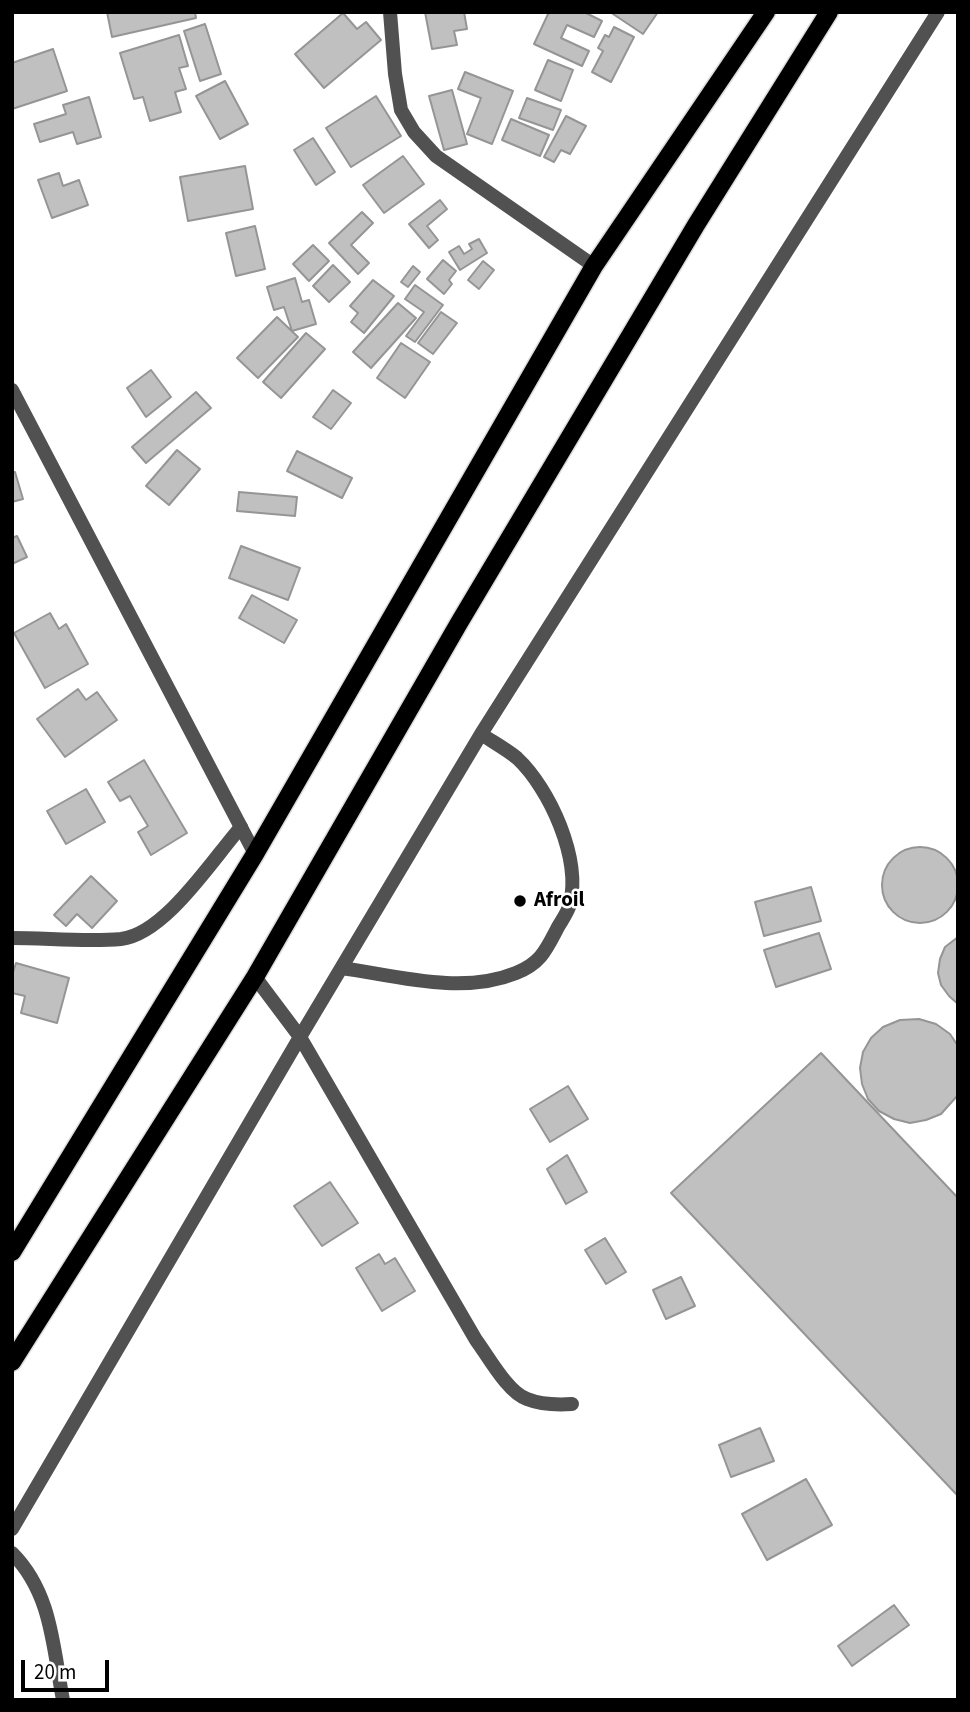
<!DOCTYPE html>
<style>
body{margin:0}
#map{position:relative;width:970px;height:1712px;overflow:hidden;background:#fff;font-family:"Source Sans 3",sans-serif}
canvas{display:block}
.frame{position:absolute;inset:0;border:14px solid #000;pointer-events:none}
.scale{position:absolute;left:21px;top:1660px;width:88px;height:32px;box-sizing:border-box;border:4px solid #000;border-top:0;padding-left:9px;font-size:21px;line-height:24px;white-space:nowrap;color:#000;-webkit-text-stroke:5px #fff;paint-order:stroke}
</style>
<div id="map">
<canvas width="970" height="1712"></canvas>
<div class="frame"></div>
<div class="scale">20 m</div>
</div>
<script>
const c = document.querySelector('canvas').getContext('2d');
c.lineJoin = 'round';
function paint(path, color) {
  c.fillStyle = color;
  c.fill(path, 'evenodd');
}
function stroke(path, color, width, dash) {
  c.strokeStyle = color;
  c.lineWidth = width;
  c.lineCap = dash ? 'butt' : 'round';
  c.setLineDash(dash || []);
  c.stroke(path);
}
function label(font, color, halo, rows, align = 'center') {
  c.font = font + ' "Source Sans 3",sans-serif';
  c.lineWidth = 5;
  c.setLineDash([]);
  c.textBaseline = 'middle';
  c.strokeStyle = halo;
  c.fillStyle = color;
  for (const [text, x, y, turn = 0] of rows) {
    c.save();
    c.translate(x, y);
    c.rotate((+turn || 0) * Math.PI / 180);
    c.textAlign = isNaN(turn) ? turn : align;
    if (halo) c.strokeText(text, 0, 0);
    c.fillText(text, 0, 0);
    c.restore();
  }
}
const building = new Path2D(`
 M107 12H195L196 18 112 37Z
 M425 12H464L467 29 454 31 457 45 432 49Z
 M549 12H584L602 21 594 37 567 25 561 38 589 51 582 66 534 44Z
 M614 12H658L643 34 613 14Z
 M343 13 357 29 366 22 381 40 324 88 295 54Z
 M205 24 221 74 200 81 184 31Z
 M614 27 634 37 611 82 592 72 603 51 598 48 605 35 609 37Z
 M179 35 188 66 179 68 186 89 175 92 181 112 150 121 143 97 134 99 120 53Z
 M53 49 67 91 12 109V63Z
 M548 60 573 70 561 101 535 90Z
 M465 72 513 91 492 144 467 134 481 98 458 89Z
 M225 81 248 124 220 139 196 96Z
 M452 90 467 144 444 150 429 96Z
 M376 96 401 136 351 167 326 128Z
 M89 97 101 137 77 144 73 132 40 142 34 124 66 114 63 105Z
 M527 98 561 110 553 130 519 118Z
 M566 116 586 126 570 154 561 150 554 162 544 157Z
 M511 119 549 135 540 156 502 140Z
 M313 138 335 172 316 185 294 150Z
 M403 156 424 184 384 213 363 185Z
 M245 166 253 209 188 221 180 177Z
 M59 173 63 186 79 180 88 205 52 218 38 180Z
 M440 200 447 209 427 226 438 240 429 248 409 224Z
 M362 212 373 223 351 245 369 263 358 274 329 243Z
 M255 226 265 269 236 276 226 233Z
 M479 239 487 253 460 270 449 252 459 246 464 254 472 249 469 244Z
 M313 245 329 261 309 281 293 264Z
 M443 260 456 271 449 280 452 284 444 294 427 279Z
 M483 261 494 270 479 289 468 280Z
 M333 265 350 282 329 302 313 286Z
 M413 266 420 272 408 287 401 282Z
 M295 278 302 302 309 300 316 324 292 331 284 307 274 310 267 287Z
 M373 280 394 296 364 333 351 322 358 313 350 306Z
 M415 285 443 305 415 342 406 336 424 312 405 299Z
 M398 303 416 318 371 368 353 352Z
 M441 312 457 323 433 354 418 343Z
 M277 317 298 337 258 378 237 358Z
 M306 333 325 349 281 398 263 382Z
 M401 343 430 362 405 398 377 378Z
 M151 370 171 397 146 417 127 388Z
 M333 390 351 403 331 429 313 417Z
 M196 392 211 408 146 463 132 447Z
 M177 450 200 469 169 505 146 486Z
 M297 451 352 478 342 498 287 471Z
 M15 472 23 499 12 502V473Z
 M239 492 297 497 295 516 237 511Z
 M17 536 27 557 12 564V538Z
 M241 546 300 568 288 600 229 578Z
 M252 595 297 620 284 643 239 618Z
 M50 613 59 629 66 624 88 664 45 688 14 633Z
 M78 689 86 700 97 692 117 720 65 757 37 719Z
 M144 760 187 833 151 855 138 832 148 826 130 796 120 801 108 782Z
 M86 789 105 822 66 844 47 811Z
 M882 885a38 38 0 1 1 76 0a38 38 0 1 1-76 0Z
 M91 876 117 901 92 928 77 914 66 926 54 915Z
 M811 887 821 921 764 936 755 902Z
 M819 933 831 969 776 987 764 950Z
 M958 937V1004L949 996 941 985 938 973 940 959 945 947Z
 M16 963 69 978 57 1023 21 1013 25 996 12 993V975Z
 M919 1019 936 1024 950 1034 958 1046V1095L941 1114 926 1120 910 1123 894 1119 879 1111 868 1099 862 1084 860 1068 863 1052 871 1038 883 1027 900 1020Z
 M821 1053 958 1198V1496L671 1193Z
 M568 1086 588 1119 550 1142 530 1109Z
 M567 1155 587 1192 566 1204 547 1169Z
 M330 1182 358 1223 322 1246 294 1206Z
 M605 1238 626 1272 606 1284 585 1250Z
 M379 1254 385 1264 395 1258 415 1291 382 1311 356 1268Z
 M681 1277 695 1306 666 1319 653 1290Z
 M760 1428 774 1461 731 1477 719 1445Z
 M806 1479 832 1525 767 1560 742 1514Z
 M894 1605 909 1625 852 1666 838 1646Z`);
paint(building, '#c0c0c0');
stroke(building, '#959595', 2);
const primary = new Path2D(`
 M12 1252 255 854 594 266 766 12
 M12 1362 255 977 459 623 696 225 829 12`);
stroke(primary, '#dbdbdb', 21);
stroke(new Path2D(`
 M342 968C397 976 462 995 516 973 541 963 546 950 558 927 562 920 568 912 570 904 581 858 550 789 517 758 506 749 493 742 481 734
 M255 977 300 1037 476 1340C488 1356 508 1393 527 1399 542 1405 557 1405 572 1404
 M12 1529 300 1037 481 734 938 12
 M12 1553C52 1593 53 1648 63 1700`), '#515151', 14);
stroke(new Path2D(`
 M390 12 395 74 401 110 414 132 436 156 594 266
 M12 938C46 938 87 942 121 939 165 934 212 860 241 827`), '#515151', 14);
stroke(new Path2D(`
 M12 390 255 854`), '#515151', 14);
stroke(primary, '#000', 18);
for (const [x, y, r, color] of [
 [520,901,7,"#000"]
]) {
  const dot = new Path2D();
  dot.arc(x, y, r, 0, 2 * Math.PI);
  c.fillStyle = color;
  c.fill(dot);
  stroke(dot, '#fff', 2.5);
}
label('bold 21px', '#000', '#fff', [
 ["Afroil",534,901]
], 'left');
</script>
